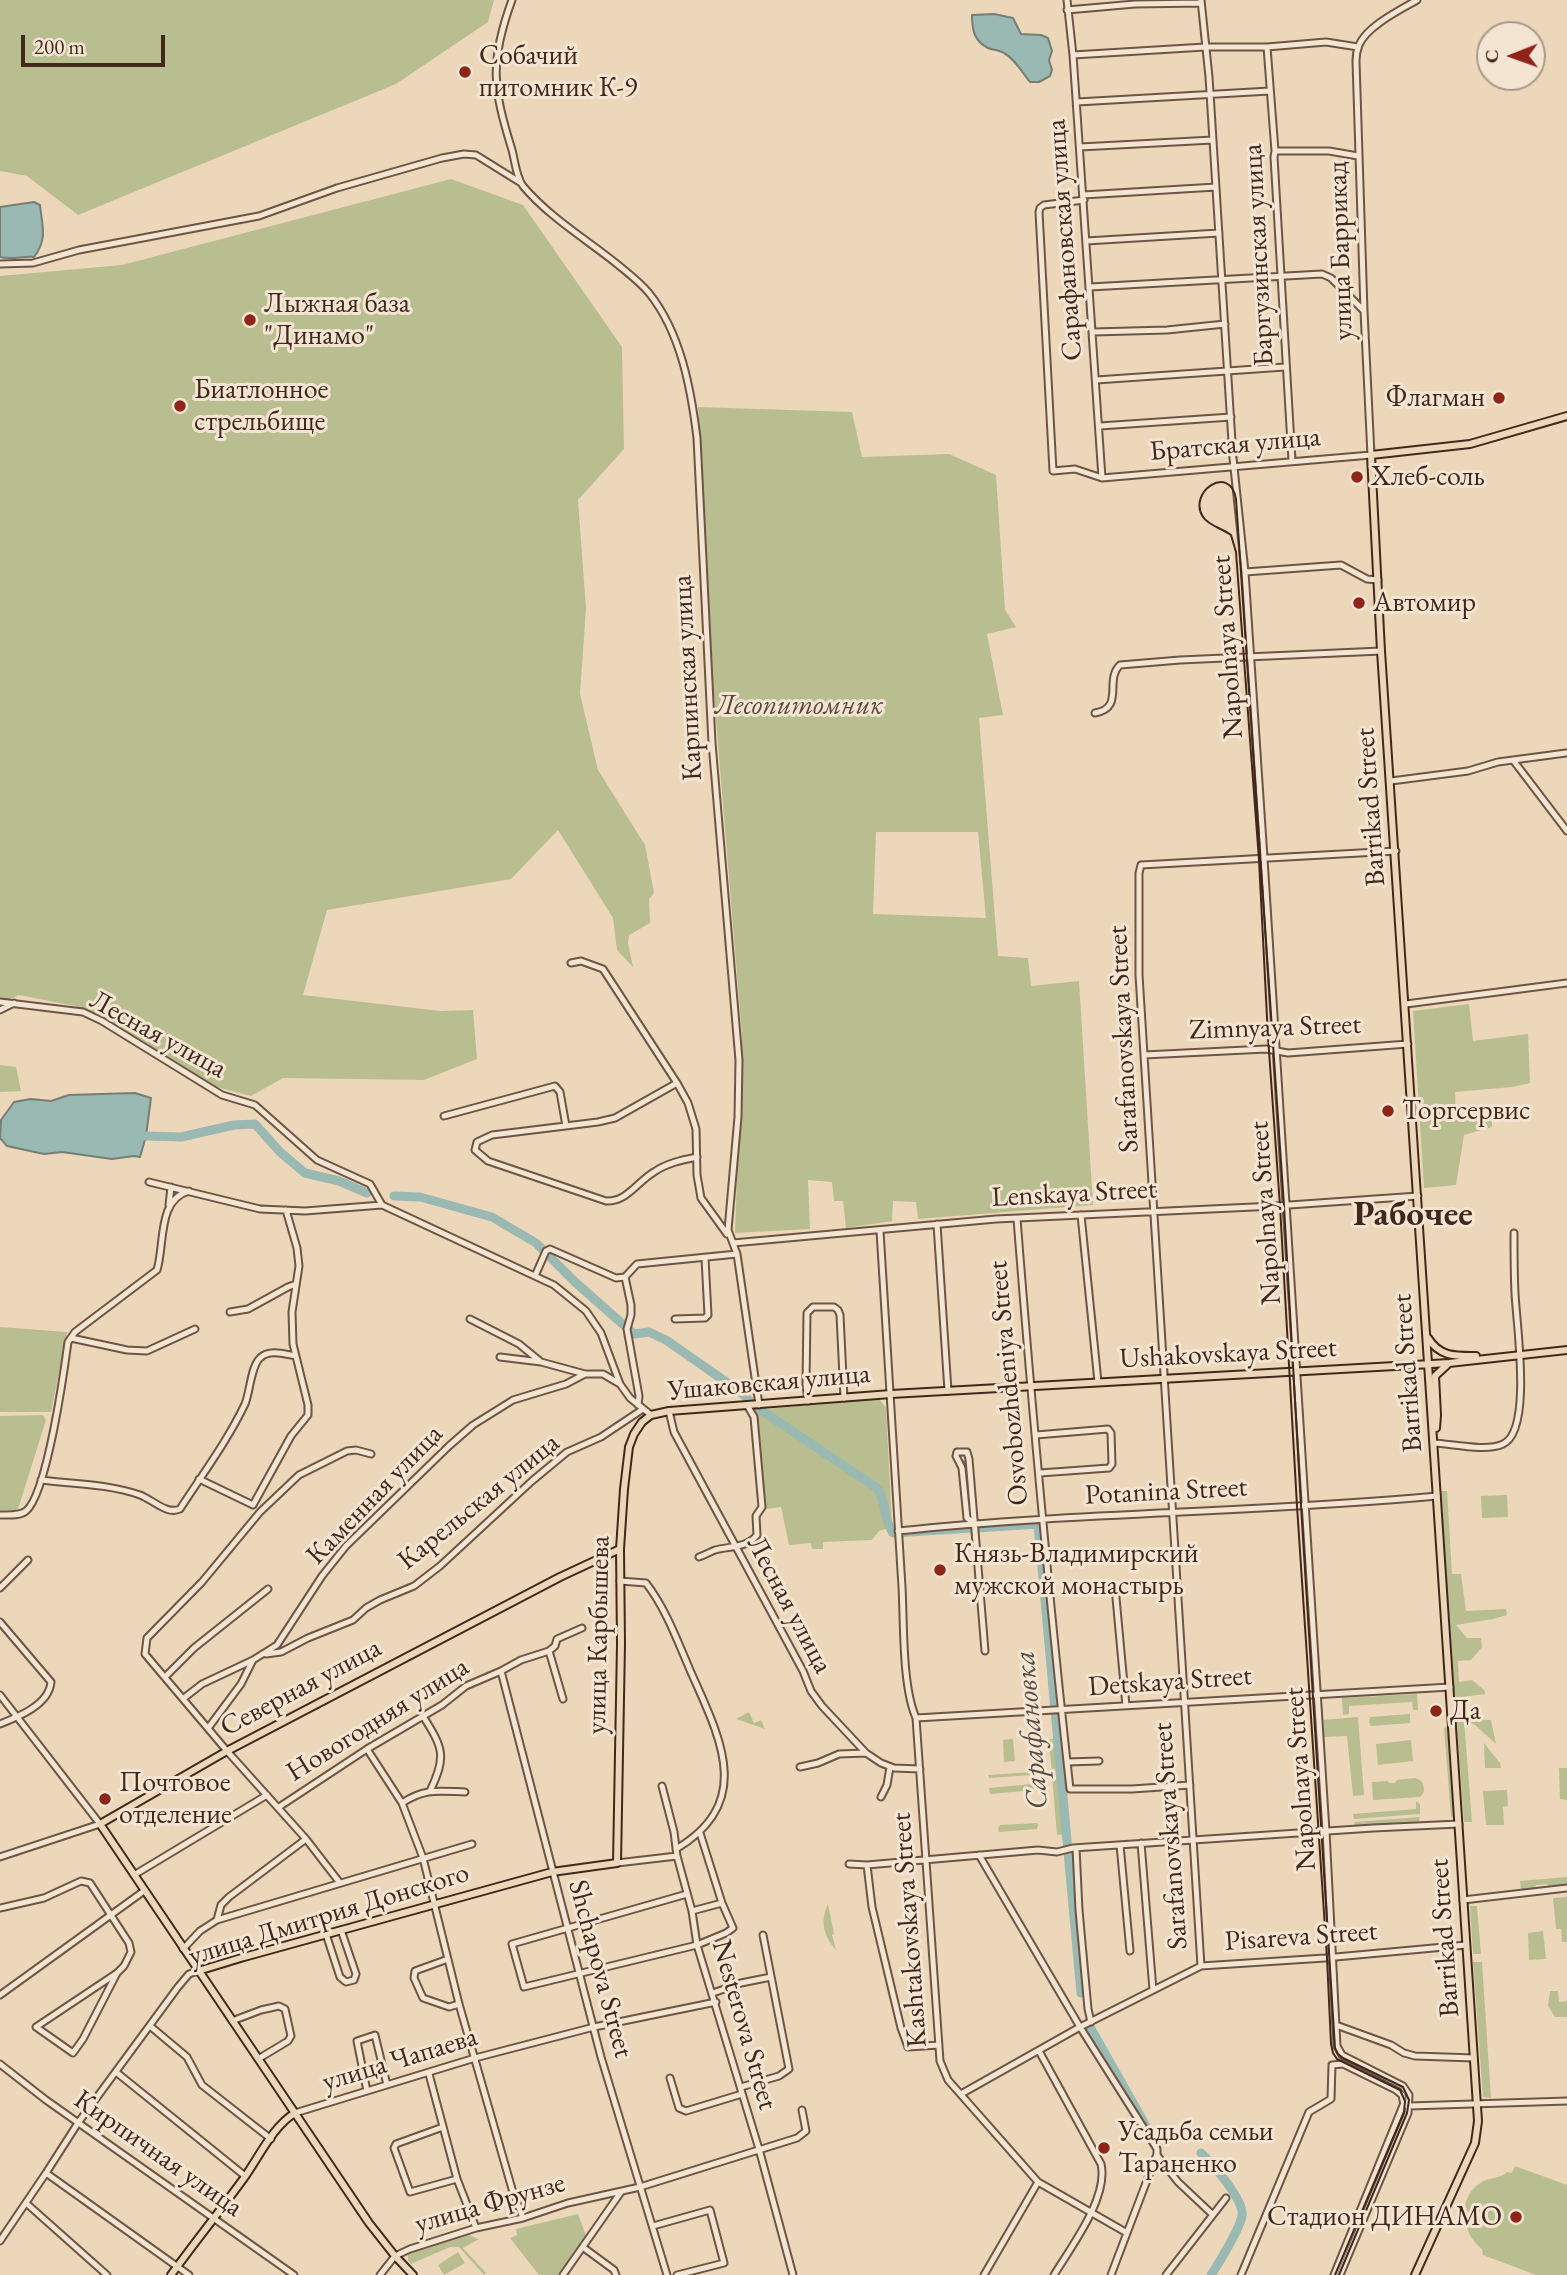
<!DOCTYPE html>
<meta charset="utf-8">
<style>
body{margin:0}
#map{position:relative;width:1567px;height:2275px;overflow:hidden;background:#edd7ba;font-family:"EB Garamond",serif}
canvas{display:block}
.north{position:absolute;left:1476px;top:21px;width:70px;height:70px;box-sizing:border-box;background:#f3e5d2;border:2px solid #ac9989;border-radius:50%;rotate:269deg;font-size:19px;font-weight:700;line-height:28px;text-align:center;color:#42281b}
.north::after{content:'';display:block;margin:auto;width:24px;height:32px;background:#8f2418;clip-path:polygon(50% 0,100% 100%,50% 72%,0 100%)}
.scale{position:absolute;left:21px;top:35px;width:144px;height:32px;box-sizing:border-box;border:4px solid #42281b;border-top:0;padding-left:9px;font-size:21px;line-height:24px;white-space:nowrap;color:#42281b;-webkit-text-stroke:5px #f3e5d2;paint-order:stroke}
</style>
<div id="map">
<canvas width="1567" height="2275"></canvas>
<div class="north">С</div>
<div class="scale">200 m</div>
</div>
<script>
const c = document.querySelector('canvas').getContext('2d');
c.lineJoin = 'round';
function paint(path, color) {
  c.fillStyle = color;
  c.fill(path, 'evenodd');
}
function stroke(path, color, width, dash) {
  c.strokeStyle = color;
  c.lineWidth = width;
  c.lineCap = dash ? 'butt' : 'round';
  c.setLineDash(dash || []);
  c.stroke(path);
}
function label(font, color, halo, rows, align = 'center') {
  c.font = font + ' "EB Garamond",serif';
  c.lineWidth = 6;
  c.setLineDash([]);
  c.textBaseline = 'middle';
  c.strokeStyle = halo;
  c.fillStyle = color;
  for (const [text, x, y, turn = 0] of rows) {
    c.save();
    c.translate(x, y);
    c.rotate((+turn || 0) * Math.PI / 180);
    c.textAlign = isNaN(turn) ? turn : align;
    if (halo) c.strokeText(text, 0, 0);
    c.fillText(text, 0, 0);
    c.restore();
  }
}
paint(new Path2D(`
 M0 0H494L488 22 396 84 78 215 27 176 0 171Z
 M451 179 523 205 622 347 624 449 578 500 586 608 580 694 598 770 645 845 654 893 649 899 650 923 629 935 628 943 633 967 617 950 613 918 558 830 511 879 327 910 303 995 440 1011 473 1010 477 1059 424 1080 283 1078 251 1096 213 1086 105 1019 75 1006 19 995 0 1004V276L122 265Z
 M698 407 852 412 862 457 949 454 996 475 1005 610 1016 627 987 634 1003 715 979 718 998 956 1028 958 1031 986 1079 981 1093 1205 918 1219 916 1202 893 1201 892 1221 846 1228 843 1201H834L832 1182 808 1180 810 1229 735 1233 742 1035 711 659 702 462ZM876 832H978L986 918 873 914Z
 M1469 1004 1473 1041 1528 1034 1530 1083 1512 1087 1455 1092 1456 1116 1492 1115V1127L1464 1135 1456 1185 1424 1188 1413 1011Z
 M0 1065 16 1067 21 1091 0 1092Z
 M0 1327 67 1332 51 1412H0Z
 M879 1399 886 1408 892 1527 879 1531 872 1540 823 1542V1549H812L811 1543 789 1545 781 1507 766 1509 759 1453 758 1426 754 1410Z
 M43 1415 46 1420 19 1506 17 1510 0 1511V1416Z
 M1441 1491H1447L1452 1574H1461L1466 1611 1506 1609 1507 1615 1493 1619 1456 1625 1467 1638H1481L1482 1647 1471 1660 1458 1661 1459 1682 1472 1680 1485 1691V1694L1454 1698Z
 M1507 1495 1508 1517 1482 1518 1481 1496Z
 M1417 1694 1418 1710H1413L1412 1702 1349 1706V1714L1343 1715 1342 1698Z
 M1461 1709 1463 1719 1491 1720 1496 1744 1475 1725 1464 1720 1472 1822H1464L1456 1710Z
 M749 1712 754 1723 761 1720 765 1729 736 1719Z
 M1410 1714V1723L1371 1726 1369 1722 1370 1717Z
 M1358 1717 1364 1795 1353 1796 1347 1736 1324 1737 1323 1720Z
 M1448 1727 1454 1818 1451 1817 1444 1728Z
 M1013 1739 1015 1761 1004 1762 1003 1740Z
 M1049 1739H1056L1066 1834 1057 1835Z
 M1411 1740 1413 1761 1378 1765 1376 1744Z
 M1484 1743 1500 1763 1501 1768H1485Z
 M1559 1768H1567V1800L1560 1799Z
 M1033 1772 1034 1790 990 1794 989 1788 1032 1784 1031 1775 989 1778 988 1775Z
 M1415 1778C1423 1780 1424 1785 1424 1792L1420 1797 1373 1800 1372 1782 1387 1781 1390 1783H1395L1397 1780Z
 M1507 1790 1508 1806 1503 1807 1504 1825H1486L1483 1791Z
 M1416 1801 1420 1804V1814L1354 1819 1353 1814 1416 1809Z
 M1420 1817 1418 1824 1355 1827 1354 1822Z
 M1037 1823 1038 1824 1037 1829 999 1832 998 1828 1000 1825Z
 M1567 1877V1886L1550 1888 1547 1884 1536 1885 1534 1889 1521 1891 1520 1881Z
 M1567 1897V1942H1562L1561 1929H1556L1553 1898Z
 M828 1904 834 1934 832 1935 836 1950C823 1935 820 1922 828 1904Z
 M1470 1906H1477L1481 1954H1473Z
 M1543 1931 1546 1959 1529 1960 1528 1933Z
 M1473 1962H1482L1491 2098 1483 2097Z
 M1550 1991H1558L1559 2002 1567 2001V2017H1555L1548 2006Z
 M1515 2166 1567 2185V2275H1536L1483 2255 1482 2249C1461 2233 1456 2197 1482 2182 1490 2177 1500 2179 1507 2172L1512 2173Z
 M578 2214 587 2238 558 2275H539L510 2238 517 2235 516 2229Z
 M469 2235 479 2239 463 2248 486 2273 484 2275 459 2247H450L411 2264 408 2260V2255L416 2249Z
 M458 2252 465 2263 444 2275 438 2265Z`), '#b8be90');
const water = new Path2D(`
 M994 14 1013 18 1021 34 1041 35 1048 38 1052 51 1049 60 1052 70 1050 76 1039 82H1030C1022 72 1015 59 1004 53 999 50 993 50 988 48 974 41 972 30 972 15Z
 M34 202 40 205C42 226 48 239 34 257 23 256 10 260 0 257V207Z
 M135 1093 151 1098 146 1136 140 1157 134 1156 112 1159 62 1152 44 1154 7 1146 0 1138 1 1120 14 1102 31 1099 51 1101 69 1095Z`);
paint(water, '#99b9b2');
stroke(water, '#767f76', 2);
stroke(new Path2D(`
 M964 1461 967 1468 971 1518`), '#767f76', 2);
stroke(new Path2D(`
 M146 1136 181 1137 234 1125 255 1124 280 1152 305 1173 339 1181 367 1193
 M394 1196 420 1197 492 1217 536 1243 575 1282 634 1334 649 1332 666 1340 739 1391 749 1400
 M755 1406 877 1488C887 1501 883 1520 893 1533L973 1528
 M976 1528 1038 1524 1081 1993
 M1090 2027 1155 2142
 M1201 2153C1212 2163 1245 2201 1242 2216 1239 2230 1219 2263 1211 2275`), '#99b9b2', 9);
const minor = new Path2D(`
 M512 0C489 63 493 88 512 150 515 161 516 177 523 186 549 217 586 239 617 264 628 273 640 282 649 293 681 333 691 389 697 438L712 743 739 1060 738 1117 728 1230 737 1254 759 1405
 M1067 0 1073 55 1102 478
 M1201 0 1209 77 1233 458 1245 572 1263 843 1326 1831 1337 2046 1342 2055 1403 2086 1409 2095 1408 2113 1340 2275
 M1067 10 1135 4 1201 3
 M1267 47 1275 151 1274 157 1292 461
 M1073 55 1205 47H1267L1326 42 1358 47
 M1077 102 1270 91
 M1080 147 1213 140
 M1275 151H1329L1358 156
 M1083 195 1216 187
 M1084 200 1044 205 1040 208 1039 212 1053 471 1075 469 1102 478 1371 455 1364 311 1356 61C1356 56 1357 50 1359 45 1367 26 1400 10 1417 0
 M1086 241 1219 233
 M0 264 33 263 79 250 259 216 337 188 442 158 464 154 476 155 521 183
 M1090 287 1322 274 1331 278 1364 311
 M1093 332 1167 330 1225 324
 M1096 380 1285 367
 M1100 426 1231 417
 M1245 572 1341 565 1367 579 1378 580
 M1095 713C1125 708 1104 680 1120 665L1180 660 1381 651
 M1513 760 1567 831
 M1391 781 1468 771 1498 762 1566 753
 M571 963 581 961 603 969 677 1083 688 1103 696 1129 697 1175 701 1198 727 1234
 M0 1002 83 1012 102 1021 222 1095 255 1105 317 1160 370 1184 382 1205 554 1285 586 1311 601 1333 620 1384 630 1398 651 1415
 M1406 1004 1567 983
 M0 1010 14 1003
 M1144 1055 1266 1049 1288 1053 1408 1044
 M677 1083 615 1118 598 1122 492 1135 477 1142 475 1150 488 1161 606 1201C627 1202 637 1182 654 1172 667 1163 682 1160 697 1157
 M444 1116 555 1086 560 1092 566 1126
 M149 1182 260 1209 305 1211 382 1205
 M169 1205 171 1187
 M1081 1215 1098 1382
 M1017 1219C1032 1409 1049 1599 1070 1789H1132L1190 1785
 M937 1224 948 1391
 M880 1231C888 1349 894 1468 902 1587 904 1623 902 1686 916 1718L940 2061 948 2080 1038 2182 1127 2233
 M733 1243 996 1219 1275 1206 1418 1196
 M535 1276 546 1251 550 1249 616 1278 625 1277 637 1264 737 1254
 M625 1277 631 1305V1315L627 1329 639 1396 638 1405
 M230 1312 248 1309 288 1287 296 1284
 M470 1319 519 1344 541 1362
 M675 1319 705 1318 708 1315 705 1258
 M71 1338 127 1350 147 1351 195 1329
 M500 1357 541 1362 585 1374H603L620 1384
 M808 1401 806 1385 807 1313 813 1307H834L838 1310 840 1315 844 1398
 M669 1411 674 1432 803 1671 811 1691 822 1706 866 1753 881 1763 894 1768 920 1769
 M1036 1435 1108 1429 1111 1433 1112 1464 1109 1468 1040 1473
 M1434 1443C1452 1444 1487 1452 1503 1444 1533 1431 1516 1321 1515 1293 1514 1273 1514 1253 1514 1233
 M199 1479 253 1505
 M41 1480C74 1484 109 1484 140 1495 153 1500 167 1515 180 1509 202 1475 228 1440 245 1404 250 1392 251 1366 260 1358 269 1349 284 1354 296 1356
 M253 1505 291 1436 308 1415V1405L293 1344 292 1312 299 1266 297 1248 286 1210
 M0 1515C8 1515 20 1516 26 1511 47 1494 64 1372 68 1342L75 1332 157 1270C165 1244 157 1200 189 1191
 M974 1523 967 1518 962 1468 956 1456 957 1452H967L969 1459 985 1651
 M898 1531C1077 1512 1258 1513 1437 1496
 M699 1557C705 1555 710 1552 715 1550 730 1546 747 1548 757 1535L756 1516 762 1507 754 1417 747 1405
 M620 1581 646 1583C666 1609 677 1640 690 1670 719 1736 756 1802 676 1849
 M1115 1587 1126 1706
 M0 1588 28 1560
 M0 1622 51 1682C49 1705 18 1717 0 1724
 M549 1651 563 1699
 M266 1654 281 1652 308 1638 353 1620 366 1608 380 1600 414 1586 440 1566 532 1481 567 1452 601 1437 643 1409
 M501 1671 601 2057 667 2275
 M165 1677 194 1648 268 1589
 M0 1695 100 1824 0 1857
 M184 1698 202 1684 253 1660 277 1645 322 1576 346 1546 449 1446 473 1425 513 1400 566 1384 585 1374
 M423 1716C443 1748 447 1756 430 1791
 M916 1718 1450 1687
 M209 1727 241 1684 253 1660
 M367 1749 402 1803 423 1858 459 2004 512 2189 523 2218
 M1067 1762 1099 1761
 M800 1767 818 1763 839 1754 866 1753
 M662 1786 674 1832 677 1856 692 1911 697 1945 759 2149 793 2275
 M881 1797 887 1785 890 1767
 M402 1803C425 1788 438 1791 465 1792
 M279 1807 367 1749 442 1705 466 1686 501 1671 521 1660 549 1651 555 1646 557 1639 582 1628
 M306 1839 340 1883
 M1141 1843 1153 1990
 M1120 1845 1130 1951
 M1076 1848 1079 1910 1088 2009 1091 2022
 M979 1855 1080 2027 1157 2149V2154L1111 2275
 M617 1863 677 1856
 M849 1864 867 1865 1038 1850 1057 1852 1073 1848 1373 1828 1459 1824
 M867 1865 872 1907 901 2028 908 2047 939 2045
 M134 1875 267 1795
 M687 1894 512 1944 524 1987 697 1945 726 1933 733 1928 722 1903 700 1833
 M1463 1900 1567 1888
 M0 1908 44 1898 81 1881 90 1883 129 1943 131 1952 124 1966 117 1973
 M692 1911 722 1903
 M217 1920 221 1905 229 1897 306 1839 227 1751 145 1654 147 1638 202 1582 260 1512 299 1475 347 1451 356 1450 371 1454
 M326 1934 340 1977 346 1982 354 1980 356 1974 341 1930
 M183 1949 200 1931 217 1920 472 1844
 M448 1959 415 1971 414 1978 423 1998 449 2007 459 2004
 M1201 1966 1139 975V873L1141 865 1396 851
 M117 1973 83 2039 73 2053 36 2027Z
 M713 1993 741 1983 771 1977
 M0 1995 144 1891
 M232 2021 261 2010 279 2006 285 2009 291 2036 288 2041 258 2059
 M1336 2025 1391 2045 1404 2053 1415 2056 1474 2058
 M150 2026 187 2057 202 2085 271 2139
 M1039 2051 1101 2164C1109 2197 1071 2247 1054 2275
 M0 2064 46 2100 294 2275
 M116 2072 245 2176
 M429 2074 457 2179 476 2228
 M670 2078 679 2108 686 2111 742 2094
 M741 2087 779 2076 789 2069 763 1935
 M367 2091 357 2041 375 2035 387 2085
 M961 2094 1080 2027 1201 1966 1325 1958 1466 1945
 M295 2113 475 2058 594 2027 716 2002
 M443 2127 396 2144 394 2148 410 2192 457 2179
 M1157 2155 1178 2182 1212 2214
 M46 2173 189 2275
 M26 2203 107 2275
 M653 2226 710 2210 724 2263 677 2275
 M0 2241 46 2173 78 2123 178 1987 189 1974 198 1971
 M584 2248 614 2270 616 2275
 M380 2275 395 2256 410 2249 476 2228 523 2218 568 2203 640 2187 797 2138 806 2131 802 2110
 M563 2275 621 2192
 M984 2275 1038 2182
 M1166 2275 1226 2198
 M1241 2275 1309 2112 1331 2099 1332 2065 1343 2064 1396 2090 1402 2095 1404 2105 1409 2106 1567 2101
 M1334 2275 1404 2103`);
const major = new Path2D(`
 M1428 1338C1440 1357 1455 1356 1476 1356
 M1436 1428 1437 1415 1435 1376 1448 1364
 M198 1971 244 1957 552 1872 617 1863 621 1644 620 1549 624 1489 629 1447 634 1434 642 1422 651 1415 669 1411 891 1394 1449 1363 1567 1350
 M171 2275C195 2242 220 2211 244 2178 259 2157 273 2126 295 2113
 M413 2275 395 2256 369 2223 100 1824 227 1751 560 1577 620 1549
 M1415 2275 1475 2143 1478 2121 1381 651 1371 455 1470 444 1567 416`);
stroke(minor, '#6d5443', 9);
stroke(major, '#42281b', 10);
stroke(minor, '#f3e5d2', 5);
stroke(major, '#edd7ba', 6);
stroke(new Path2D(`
 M1335 2275 1404 2112 1405 2101 1400 2090 1337 2059 1333 2053 1331 2044 1327 1958 1297 1506 1280 1206 1268 1037 1259 860 1236 552 1231 535C1222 528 1209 526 1203 517 1187 492 1230 463 1236 499L1284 1206 1301 1506 1335 2048 1338 2054 1343 2058 1403 2087 1409 2100 1407 2113 1339 2275`), '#42281b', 2);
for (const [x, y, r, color] of [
 [465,72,7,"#8f2418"],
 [250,320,7,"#8f2418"],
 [1499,398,7,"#8f2418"],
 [180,406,7,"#8f2418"],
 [1357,477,7,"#8f2418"],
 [1359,603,7,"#8f2418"],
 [1388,1111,7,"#8f2418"],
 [940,1570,7,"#8f2418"],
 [1436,1711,7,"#8f2418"],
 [105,1799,7,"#8f2418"],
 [1104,2148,7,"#8f2418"],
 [1516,2217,7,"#8f2418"]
]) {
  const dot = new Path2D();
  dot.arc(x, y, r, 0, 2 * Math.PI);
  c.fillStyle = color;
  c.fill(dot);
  stroke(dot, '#f3e5d2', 2.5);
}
label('28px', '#42281b', '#f3e5d2', [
 ["Собачий",479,56],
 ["питомник К-9",479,88],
 ["Лыжная база",264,304],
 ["\"Динамо\"",264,336],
 ["Биатлонное",194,390],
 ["стрельбище",194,422],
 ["Флагман",1485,398,"right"],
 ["Хлеб-соль",1371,477],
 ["Автомир",1373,603],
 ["Торгсервис",1402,1111],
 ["Князь-Владимирский",954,1554],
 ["мужской монастырь",954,1586],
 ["Да",1450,1711],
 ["Почтовое",119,1783],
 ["отделение",119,1815],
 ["Усадьба семьи",1118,2132],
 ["Тараненко",1118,2164],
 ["Стадион ДИНАМО",1502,2217,"right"]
], 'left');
label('28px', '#42281b', '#f3e5d2', [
 ["Сарафановская улица",1065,240,-94],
 ["улица Баррикад",1341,251,-92],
 ["Баргузинская улица",1259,255,-93],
 ["Братская улица",1235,445,-5],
 ["Napolnaya Street",1228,647,-94],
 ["Карпинская улица",688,678,-93],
 ["Barrikad Street",1371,807,-94],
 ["Zimnyaya Street",1275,1028,-2],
 ["Лесная улица",158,1035,29],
 ["Sarafanovskaya Street",1124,1039,-93],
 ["Lenskaya Street",1074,1194,-3],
 ["Napolnaya Street",1266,1213,-94],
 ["Ushakovskaya Street",1228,1354,-3],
 ["Barrikad Street",1408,1373,-94],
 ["Ушаковская улица",769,1383,-5],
 ["Osvobozhdeniya Street",1009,1383,-95],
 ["Potanina Street",1166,1492,-3],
 ["Каменная улица",375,1495,-46],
 ["Карельская улица",479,1502,-39],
 ["Лесная улица",789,1605,62],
 ["улица Карбышева",599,1635,-89],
 ["Detskaya Street",1170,1682,-4],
 ["Северная улица",301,1688,-28],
 ["Новогодняя улица",378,1720,-32],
 ["Napolnaya Street",1301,1779,-94],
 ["Sarafanovskaya Street",1171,1836,-94],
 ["улица Дмитрия Донского",329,1915,-17],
 ["Kashtakovskaya Street",910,1930,-94],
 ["Pisareva Street",1301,1937,-4],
 ["Barrikad Street",1445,1938,-94],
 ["Shchapova Street",600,1969,75],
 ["Nesterova Street",744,2025,74],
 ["улица Чапаева",400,2060,-17],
 ["Кирпичная улица",158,2154,35],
 ["улица Фрунзе",490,2204,-16]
]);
label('italic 28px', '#5a4632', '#f3e5d2', [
 ["Лесопитомник",799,706]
]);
label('italic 30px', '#584c41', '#f3e5d2', [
 ["Сарафановка",1032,1730,-95]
]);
label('bold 35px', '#42281b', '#f3e5d2', [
 ["Рабочее",1413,1215]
]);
</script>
